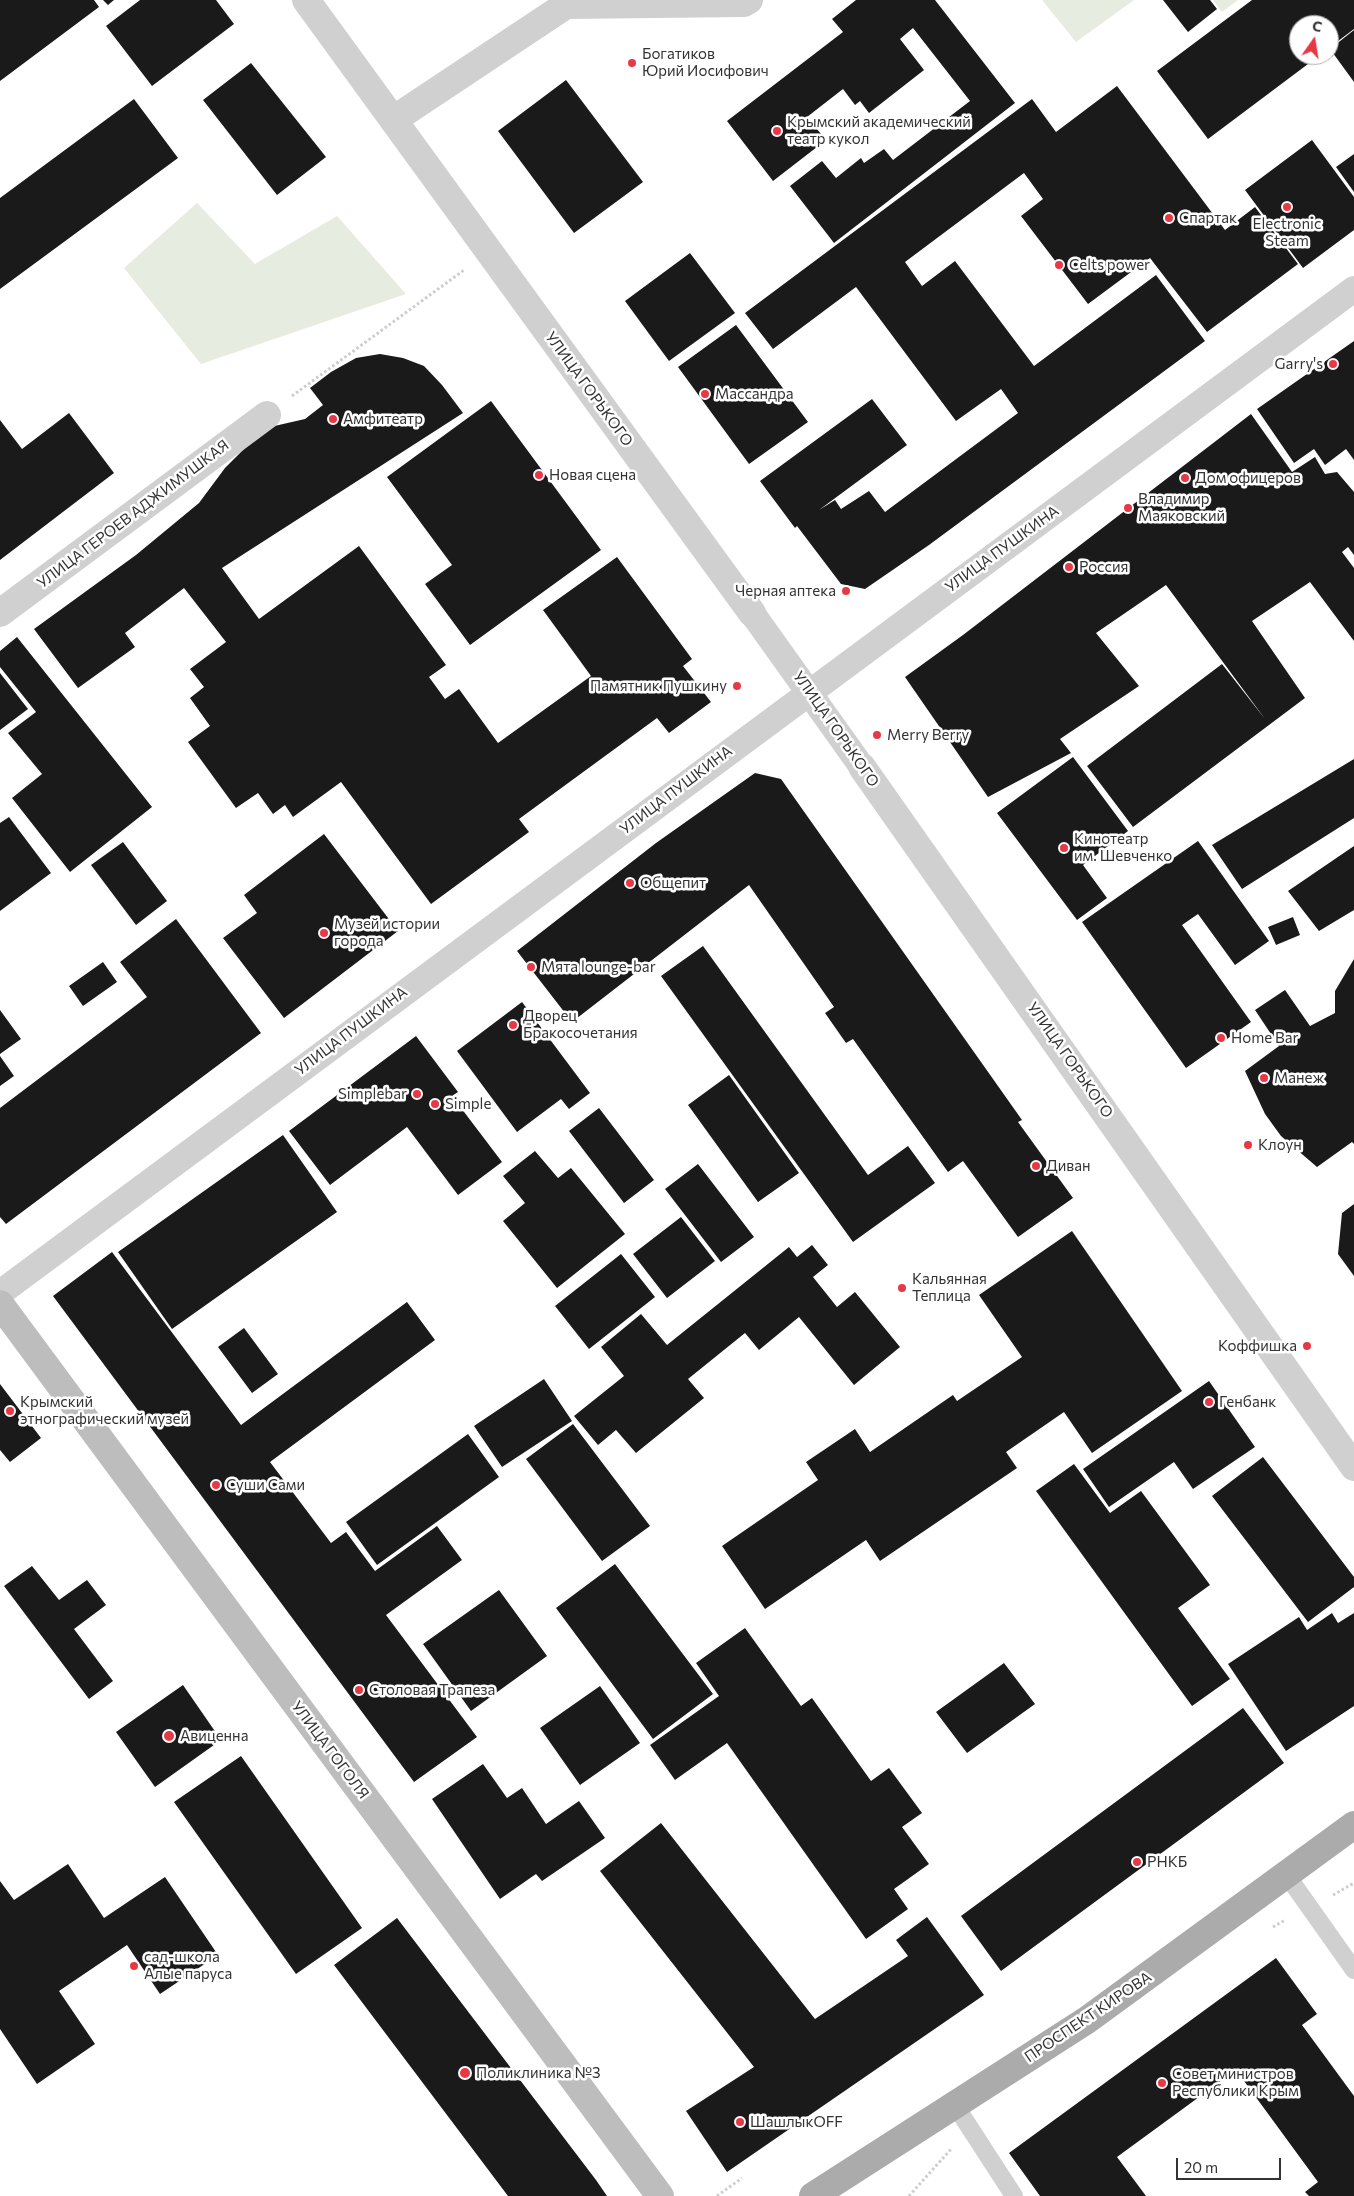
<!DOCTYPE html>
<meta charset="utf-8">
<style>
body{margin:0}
#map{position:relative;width:1354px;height:2196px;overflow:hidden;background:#fff;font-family:Commissioner,sans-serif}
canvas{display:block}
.north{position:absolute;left:1289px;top:15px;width:50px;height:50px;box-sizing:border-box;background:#fff;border:1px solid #adadad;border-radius:50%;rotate:13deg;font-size:14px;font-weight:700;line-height:20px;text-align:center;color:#333}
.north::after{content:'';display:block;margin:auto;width:18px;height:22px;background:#e63946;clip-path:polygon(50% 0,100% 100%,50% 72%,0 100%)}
.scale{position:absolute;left:1176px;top:2158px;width:105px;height:22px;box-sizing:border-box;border:2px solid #333;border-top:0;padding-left:6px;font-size:15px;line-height:18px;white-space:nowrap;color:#333;-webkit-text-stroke:4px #fff;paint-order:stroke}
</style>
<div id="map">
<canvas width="1354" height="2196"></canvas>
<div class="north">С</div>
<div class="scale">20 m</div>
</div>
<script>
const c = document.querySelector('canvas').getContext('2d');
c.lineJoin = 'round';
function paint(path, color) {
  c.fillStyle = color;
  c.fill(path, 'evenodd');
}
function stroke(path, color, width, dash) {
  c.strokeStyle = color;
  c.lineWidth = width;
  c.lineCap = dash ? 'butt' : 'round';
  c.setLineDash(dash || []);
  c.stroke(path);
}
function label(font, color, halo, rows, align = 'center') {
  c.font = font + ' Commissioner,sans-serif';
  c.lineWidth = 5;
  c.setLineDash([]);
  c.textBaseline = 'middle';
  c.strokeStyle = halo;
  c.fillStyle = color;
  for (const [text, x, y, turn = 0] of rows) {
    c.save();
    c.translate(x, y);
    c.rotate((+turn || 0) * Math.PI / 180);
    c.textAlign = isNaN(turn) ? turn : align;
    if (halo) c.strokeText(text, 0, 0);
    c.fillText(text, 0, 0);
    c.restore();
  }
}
paint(new Path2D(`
 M1042 0H1134L1076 42Z
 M1213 0H1238L1222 12Z
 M197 203 255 264 337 216 406 294 201 364 124 268Z`), '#e6ecdf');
paint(new Path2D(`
 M0 0H94L99 7 0 81Z
 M103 0H114L108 5Z
 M140 0H216L234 24 152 86 106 26Z
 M856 0H935L1015 103 834 243 790 186 822 161 836 178 861 158 864 163 884 149 893 160 970 101 913 28 900 39 924 70 869 113 860 101 855 105 843 89 807 117 826 140 773 181 727 121 843 32 832 19Z
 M1163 0H1210L1217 9 1188 32Z
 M1252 0H1354V29L1329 48V25H1299V55H1320L1208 139 1157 71Z
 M1354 30V82L1330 49Z
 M251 63 326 157 277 195 203 100Z
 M566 80 643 182 574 233 498 131Z
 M1117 86 1225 230 1255 207 1298 264 1207 332 1150 258 1088 304 1021 216 1043 199 1024 173 905 262 922 286 955 261 1034 366 1156 275 1205 341 929 545 865 589 841 584 797 526 795 528 760 481 872 399 907 445 819 510 835 500 841 509 869 491 885 512 1018 413 1001 389 956 421 856 287 773 349 745 313 1032 99 1056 132Z
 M134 99 178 158 0 289V198Z
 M1312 140 1354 197V230L1303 268 1245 190Z
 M1354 154V192L1336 167Z
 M690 253 735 313 669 361 625 301Z
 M736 325 808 422 749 464 678 367Z
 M1354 341V460L1346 449 1325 465 1314 449 1294 463 1257 409Z
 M380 354 403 358 424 366 442 385 463 413 222 568 259 619 359 546 446 665 429 677 445 699 459 689 498 743 591 676 543 610 617 557 692 659 683 666 711 702 669 733 657 718 519 819 529 832 431 904 341 782 293 817 285 805 273 814 258 793 236 808 188 742 210 726 190 698 204 687 190 669 226 642 184 588 125 633 135 647 78 688 34 629 136 555 199 503 225 468 255 438 270 427 305 419 323 405 310 388 331 372 356 358Z
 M491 401 601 550 470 645 425 584 452 565 387 477Z
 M69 413 114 473 0 560V420L22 449Z
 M1251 414 1292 472 1315 457 1325 474 1337 472 1354 492V555L1348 547 1342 552 1354 568V641L1310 582 1252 621 1305 698 1133 827 1087 766 1222 664 1265 719 1166 585 1096 633 1139 686 1060 739 1071 753 988 797 905 677 963 635Z
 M17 637 152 807 70 872 12 798 42 774 8 733 36 712 0 667V651Z
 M0 673 28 709 0 730Z
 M1073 757 1128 831 1083 865 1107 898 1077 920 997 813Z
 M1354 759V818L1242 889 1212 845Z
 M755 773 781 779 1022 1120 1018 1122 1073 1198 1018 1237 963 1161 948 1172 853 1039 846 1043 825 1013 834 1007 749 885 572 1022 517 951 656 843Z
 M9 817 51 873 0 911V823Z
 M324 834 398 931 284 1018 223 938 257 913 244 895Z
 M1198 841 1269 941 1235 965 1198 914 1182 925 1251 1022 1186 1068 1082 922Z
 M123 842 167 901 136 925 91 865Z
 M1354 846V910L1319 931 1288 891Z
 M1293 917 1300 935 1276 945 1268 927Z
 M176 919 261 1033 6 1224 0 1217V1108L147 997 120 962Z
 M703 946 868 1175 908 1146 935 1183 853 1242 661 976Z
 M1354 959V1144L1352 1142 1317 1167 1281 1136 1265 1114 1245 1071 1279 1046 1255 1010 1285 990 1310 1026 1335 1013V991Z
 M103 962 117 982 83 1006 69 986Z
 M522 1002 590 1093 569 1109 561 1099 517 1132 457 1051Z
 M0 1010 21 1039 0 1054Z
 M416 1036 458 1092 452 1096 502 1162 458 1195 407 1127 330 1185 289 1131Z
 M0 1056 14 1076 0 1086Z
 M729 1075 799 1173 758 1202 688 1105Z
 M599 1108 654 1180 624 1203 569 1131Z
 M283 1135 337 1212 172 1329 118 1252Z
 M535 1151 558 1178 571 1168 625 1234 557 1288 503 1221 525 1203 503 1176Z
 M698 1164 754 1237 721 1262 665 1189Z
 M1354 1204V1276L1338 1254 1342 1213Z
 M681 1217 715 1261 667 1298 633 1254Z
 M1072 1231 1182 1391 1092 1453 1064 1412 1006 1452 1017 1468 880 1561 866 1540 765 1609 722 1546 818 1480 806 1462 855 1429 870 1452 953 1395 957 1401 1022 1357 979 1295Z
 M812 1245 828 1265 813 1277 837 1307 855 1292 900 1347 854 1385 799 1317 759 1350 745 1333 688 1379 704 1398 636 1453 616 1430 598 1445 574 1416 624 1376 601 1347 641 1314 667 1345 789 1247 797 1257Z
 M112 1252 241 1425 407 1302 435 1340 270 1462 331 1543 346 1532 375 1571 437 1526 462 1560 386 1615 477 1737 414 1782 53 1296Z
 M621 1254 655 1297 589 1349 555 1306Z
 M244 1328 278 1374 252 1393 218 1347Z
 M544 1379 572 1421 502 1467 474 1426Z
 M1209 1381 1255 1447 1193 1489 1174 1462 1109 1507 1083 1469Z
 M0 1384 41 1438 10 1462 0 1450Z
 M573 1424 650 1526 602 1561 526 1459Z
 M468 1434 499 1477 377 1565 346 1522Z
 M1263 1457 1354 1577V1587L1308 1622 1212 1496Z
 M1074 1464 1110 1513 1141 1491 1210 1585 1178 1608 1230 1679 1192 1706 1036 1491Z
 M615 1564 713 1694 653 1739 556 1608Z
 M32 1566 59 1600 87 1580 106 1605 74 1629 113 1681 89 1699 4 1586Z
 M499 1590 547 1656 471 1711 423 1644Z
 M1332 1613 1338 1623 1354 1613V1706L1286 1751 1228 1664 1299 1617 1307 1630Z
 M745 1628 801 1706 812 1698 871 1781 889 1768 922 1813 902 1827 929 1864 894 1889 908 1909 866 1939 727 1743 675 1780 650 1745 719 1696 696 1663Z
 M1004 1663 1035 1704 967 1753 936 1712Z
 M183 1685 221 1740 155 1787 116 1732Z
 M600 1686 640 1743 580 1785 540 1728Z
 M1243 1708 1284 1763 1001 1971 961 1916Z
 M241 1756 362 1928 296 1974 174 1802Z
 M483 1764 507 1798 522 1788 546 1824 579 1801 605 1838 542 1881 536 1874 500 1899 432 1799Z
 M661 1823 815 2019 908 1956 896 1940 927 1917 984 1995 727 2172 686 2111 754 2067 600 1871Z
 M68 1864 104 1918 165 1877 218 1955 160 1994 127 1945 59 1991 95 2044 37 2084 0 2029V1881L14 1900Z
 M397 1918 596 2180 607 2196H508L334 1965Z
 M1276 1958 1317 2014 1302 2025 1354 2096V2196H1309L1305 2192 1318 2182 1236 2070 1117 2157 1146 2196H1040L1009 2153Z`), '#1a1a1a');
stroke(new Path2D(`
 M292 396 464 270
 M1333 1895 1354 1883
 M1273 1927 1285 1920
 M717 2196 742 2178
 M909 2196 952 2148`), '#cdcdcd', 3, [2.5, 2.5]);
stroke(new Path2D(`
 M1286 1874 1354 1970
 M955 2105 1014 2196`), '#d0d0d0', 18);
stroke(new Path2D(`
 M752 613 862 767
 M0 1293 1354 289`), '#d0d0d0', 26);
stroke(new Path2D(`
 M306 0 752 613
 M393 120 566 5 744 3 749 0
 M0 613 267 415
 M862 767 1354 1467`), '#d0d0d0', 28);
stroke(new Path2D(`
 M0 1304 660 2196`), '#bdbdbd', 28);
stroke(new Path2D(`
 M813 2196 1087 2020 1354 1825`), '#ababab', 28);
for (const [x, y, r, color] of [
 [632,63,5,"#e63946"],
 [777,131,5,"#e63946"],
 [1287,207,5,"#e63946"],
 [1169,218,5,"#e63946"],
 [1059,265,5,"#e63946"],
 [1333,364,5,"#e63946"],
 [705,394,5,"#e63946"],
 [333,419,5,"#e63946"],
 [539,475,5,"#e63946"],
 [1185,478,5,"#e63946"],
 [1128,508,5,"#e63946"],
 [1069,567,5,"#e63946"],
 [846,591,5,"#e63946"],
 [737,686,5,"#e63946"],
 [877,735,5,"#e63946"],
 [1064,848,5,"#e63946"],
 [630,883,5,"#e63946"],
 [324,933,5,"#e63946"],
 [531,967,5,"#e63946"],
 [513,1025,5,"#e63946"],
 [1221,1038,5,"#e63946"],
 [1264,1078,5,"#e63946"],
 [417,1094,5,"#e63946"],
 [435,1104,5,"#e63946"],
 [1248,1145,5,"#e63946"],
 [1036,1166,5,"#e63946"],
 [902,1288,5,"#e63946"],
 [1307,1346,5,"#e63946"],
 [1209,1402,5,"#e63946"],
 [10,1411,5,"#e63946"],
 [216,1485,5,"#e63946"],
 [359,1690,5,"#e63946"],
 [169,1736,6,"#e63946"],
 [1137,1862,5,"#e63946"],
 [134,1966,5,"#e63946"],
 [465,2073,6,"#e63946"],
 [1162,2083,5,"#e63946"],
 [740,2122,5,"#e63946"]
]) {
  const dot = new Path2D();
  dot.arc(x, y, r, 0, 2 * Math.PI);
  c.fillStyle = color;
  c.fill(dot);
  stroke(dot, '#fff', 2);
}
label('15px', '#333', '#fff', [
 ["Богатиков",642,54],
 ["Юрий Иосифович",642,71],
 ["Крымский академический",787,122],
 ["театр кукол",787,139],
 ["Спартак",1179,218],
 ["Electronic",1287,224,"center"],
 ["Steam",1287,241,"center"],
 ["Celts power",1069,265],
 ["Garry's",1323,364,"right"],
 ["Массандра",715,394],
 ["Амфитеатр",343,419],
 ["Новая сцена",549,475],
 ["Дом офицеров",1195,478],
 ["Владимир",1138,499],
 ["Маяковский",1138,516],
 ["Россия",1079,567],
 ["Черная аптека",836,591,"right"],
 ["Памятник Пушкину",727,686,"right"],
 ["Merry Berry",887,735],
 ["Кинотеатр",1074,839],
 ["им. Шевченко",1074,856],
 ["Общепит",640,883],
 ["Музей истории",334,924],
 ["города",334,941],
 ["Мята lounge-bar",541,967],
 ["Дворец",523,1016],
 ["Бракосочетания",523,1033],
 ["Home Bar",1231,1038],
 ["Манеж",1274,1078],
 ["Simplebar",407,1094,"right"],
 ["Simple",445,1104],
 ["Клоун",1258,1145],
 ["Диван",1046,1166],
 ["Кальянная",912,1279],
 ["Теплица",912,1296],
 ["Коффишка",1297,1346,"right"],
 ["Крымский",20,1402],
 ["этнографический музей",20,1419],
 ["Генбанк",1219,1402],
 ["Суши Сами",226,1485],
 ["Столовая Трапеза",369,1690],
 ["Авиценна",180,1736],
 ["РНКБ",1147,1862],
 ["сад-школа",144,1957],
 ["Алые паруса",144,1974],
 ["Поликлиника №3",476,2073],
 ["Совет министров",1172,2074],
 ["Республики Крым",1172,2091],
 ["ШашлыкOFF",750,2122]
], 'left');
label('15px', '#333', '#fff', [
 ["УЛИЦА ГОРЬКОГО",589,389,54],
 ["УЛИЦА ГЕРОЕВ АДЖИМУШКАЯ",133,514,-37],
 ["УЛИЦА ПУШКИНА",1002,549,-36],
 ["УЛИЦА ГОРЬКОГО",836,729,55],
 ["УЛИЦА ПУШКИНА",676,790,-37],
 ["УЛИЦА ПУШКИНА",351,1031,-37],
 ["УЛИЦА ГОРЬКОГО",1070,1060,55],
 ["УЛИЦА ГОГОЛЯ",330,1750,53],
 ["ПРОСПЕКТ КИРОВА",1088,2017,-34]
]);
</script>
